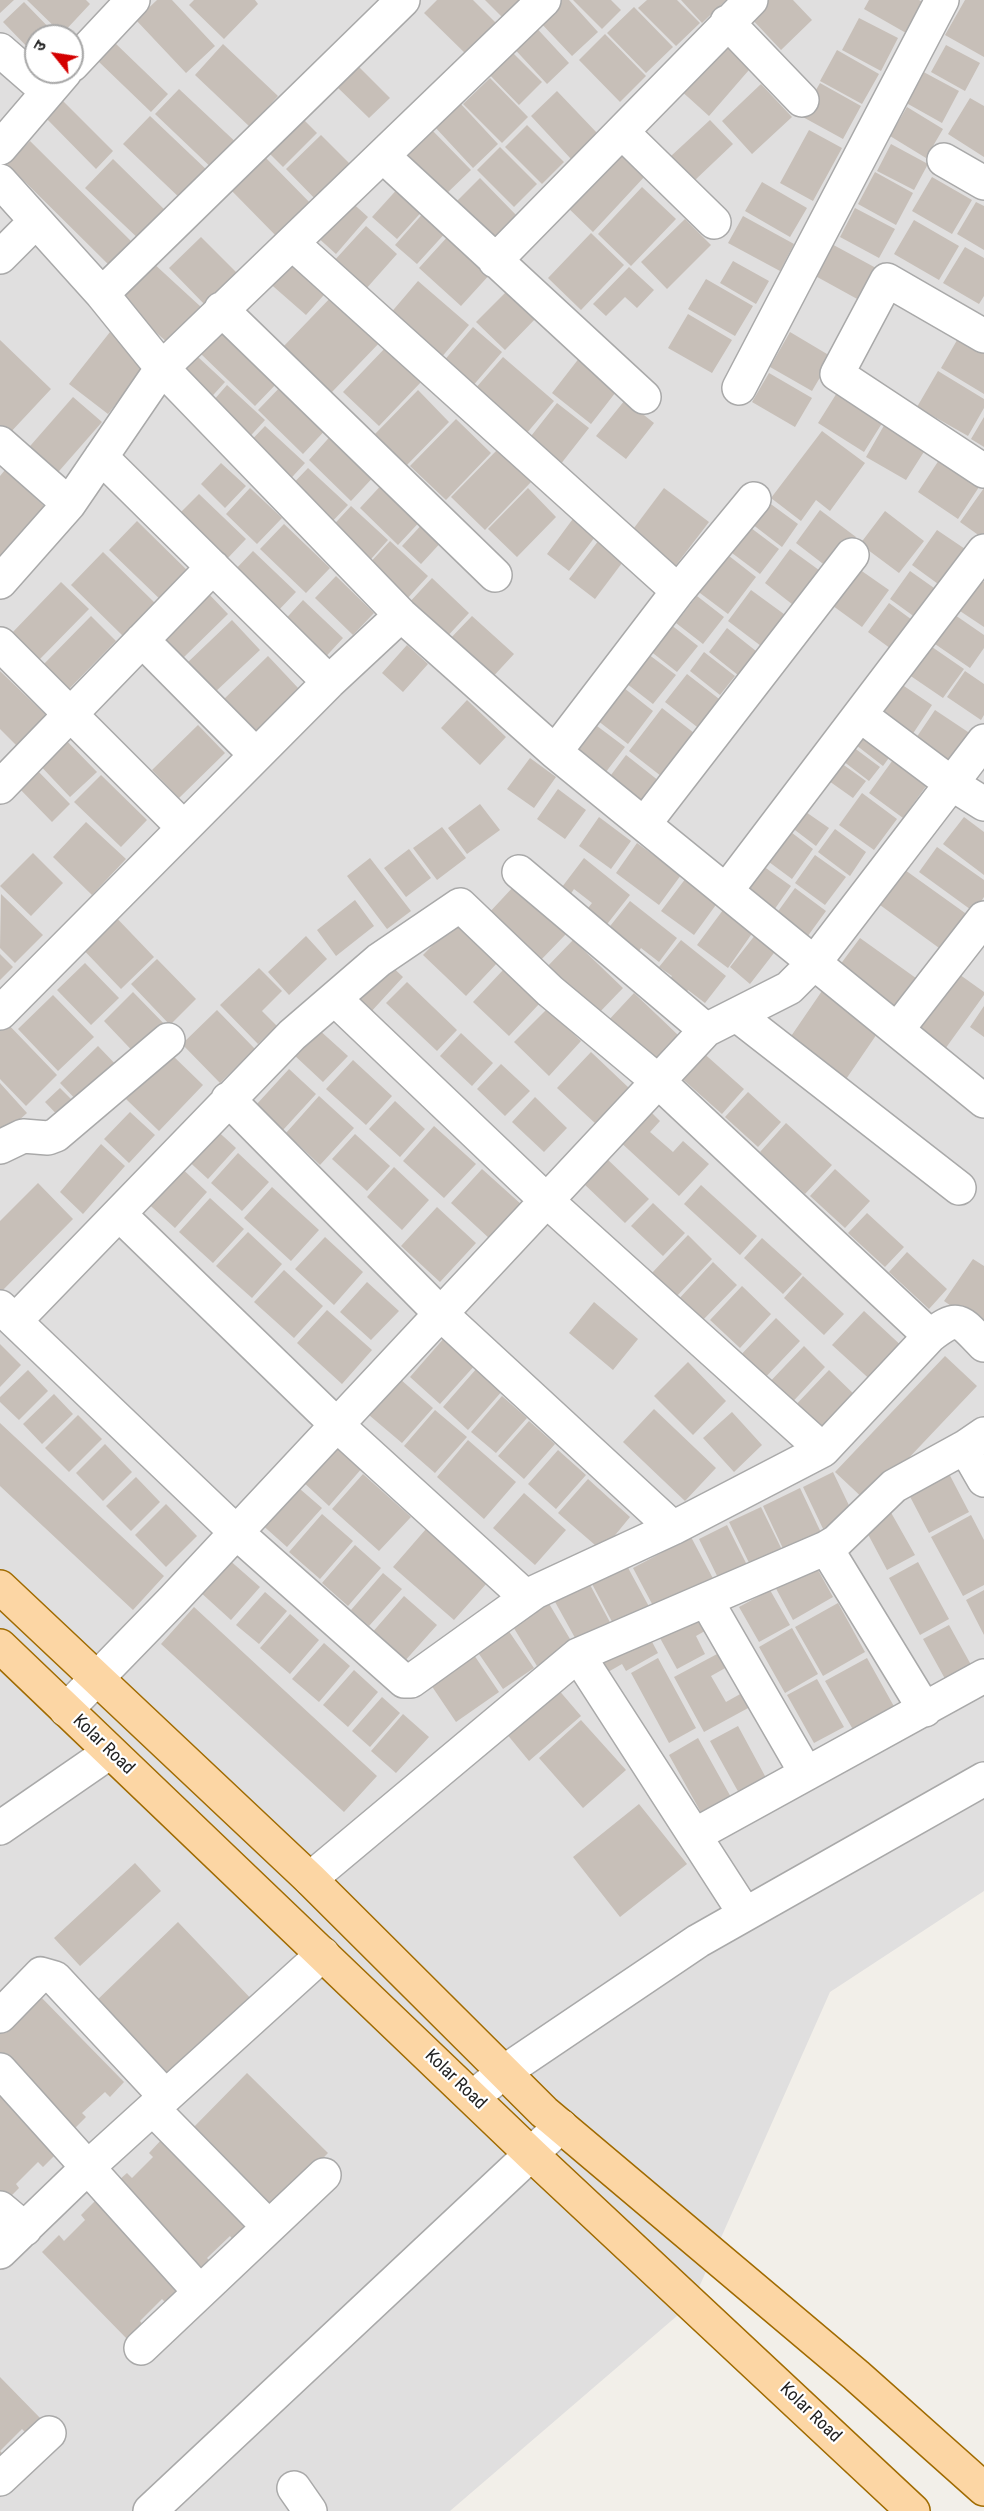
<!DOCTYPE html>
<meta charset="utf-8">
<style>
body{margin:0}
#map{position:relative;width:984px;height:2511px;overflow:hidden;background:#f2efe9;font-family:"Roboto Condensed","Noto Sans Devanagari",sans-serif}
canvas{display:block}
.north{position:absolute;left:24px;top:24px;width:60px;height:60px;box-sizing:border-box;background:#fff;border:2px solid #a7a7a7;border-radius:50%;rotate:300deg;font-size:16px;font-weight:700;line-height:24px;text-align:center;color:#222}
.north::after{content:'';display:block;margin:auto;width:21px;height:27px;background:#d40000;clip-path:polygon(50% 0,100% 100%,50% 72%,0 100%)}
</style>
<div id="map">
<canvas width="984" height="2511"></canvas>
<div class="north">उ</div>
</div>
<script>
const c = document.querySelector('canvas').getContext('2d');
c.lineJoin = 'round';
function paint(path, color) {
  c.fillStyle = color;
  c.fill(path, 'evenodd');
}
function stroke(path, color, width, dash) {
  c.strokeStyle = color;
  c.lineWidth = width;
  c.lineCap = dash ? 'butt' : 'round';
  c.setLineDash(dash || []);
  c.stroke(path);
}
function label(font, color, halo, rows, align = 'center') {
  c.font = font + ' "Roboto Condensed",sans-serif';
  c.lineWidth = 4.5;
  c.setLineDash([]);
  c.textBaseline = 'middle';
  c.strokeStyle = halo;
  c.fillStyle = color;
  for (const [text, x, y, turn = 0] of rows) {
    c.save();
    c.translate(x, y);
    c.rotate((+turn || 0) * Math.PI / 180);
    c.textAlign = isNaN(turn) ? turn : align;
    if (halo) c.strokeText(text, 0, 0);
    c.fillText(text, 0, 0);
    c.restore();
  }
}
paint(new Path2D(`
 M0 0H984V1891L830 1992 692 2303 450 2511H0ZM36 36H72V72H36Z`), '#e0dfdf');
paint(new Path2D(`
 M0 0H14L0 13Z
 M27 0H86L90 4 62 34Z
 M157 0H172L215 46 186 73 136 20Z
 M194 0H255L258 4 224 39 189 5Z
 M437 0H473L499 26 469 57 424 13Z
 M485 0H523L504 19Z
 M562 0H569L598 32 572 56 539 21Z
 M573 0H611L621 10 602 29Z
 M647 0H677L700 23 676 46 638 8Z
 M681 0H726L702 23Z
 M766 0H793L812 20 781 50 749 16Z
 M869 0H919L924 3 906 33 864 9Z
 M965 0H984V57L945 35Z
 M24 2 57 36H36V56L3 22Z
 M634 7 673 47 646 73 607 33Z
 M859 18 898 38 881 71 842 50Z
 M531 22 569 63 547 84 509 43Z
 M605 34 646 76 620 102 579 60Z
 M725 35 755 63 709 116 678 88Z
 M115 43 168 94 151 112 98 61Z
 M223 44 278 96 250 127 195 75Z
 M946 45 980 63 965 91 931 72Z
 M506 46 542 82 519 105 483 68Z
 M837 50 879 74 862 104 820 81Z
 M355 63 390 98 369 118 334 84Z
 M918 69 959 91 942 123 901 100Z
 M490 78 528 117 502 143 463 104Z
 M820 83 861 106 843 139 801 116Z
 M761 84 792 117 752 154 722 121Z
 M179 89 241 147 216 172 155 114Z
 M557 91 598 134 572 160 531 116Z
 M970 98 984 106V157L948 134Z
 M62 100 113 151 96 169 45 117Z
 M459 102 498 144 473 168 434 126Z
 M907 107 943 129 926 158 890 136Z
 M292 108 317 133 283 167 258 142Z
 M150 116 210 173 183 201 123 144Z
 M710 120 733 144 694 181 671 156Z
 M527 125 564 162 542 184 505 147Z
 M429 127 471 170 445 195 403 153Z
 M809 130 842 148 813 201 780 183Z
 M321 135 355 169 320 204 286 169Z
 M30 141 136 246 114 270 7 164Z
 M891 144 928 164 914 190 877 171Z
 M616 146 646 175 593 232 563 203Z
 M500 147 537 184 514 207 477 170Z
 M264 156 316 209 282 242 230 189Z
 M113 159 169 214 142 242 85 188Z
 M875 172 913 193 896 225 858 204Z
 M932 177 972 200 952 234 912 211Z
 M480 178 517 216 492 241 455 203Z
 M762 182 807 208 790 237 745 211Z
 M401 185 426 207 397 239 372 217Z
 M642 187 676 219 631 266 598 234Z
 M348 199 368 217 336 254 315 235Z
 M976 202 984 206V250L957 234Z
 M855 208 895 229 879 258 840 237Z
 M426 210 448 230 417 264 395 245Z
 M743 216 794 244 780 271 728 243Z
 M685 219 711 245 667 289 641 262Z
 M914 220 959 246 939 280 894 254Z
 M366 226 397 254 365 290 333 262Z
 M591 233 624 265 581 310 548 278Z
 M450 234 492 272 461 306 419 268Z
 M201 237 239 275 207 307 169 268Z
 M828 242 876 268 859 300 810 273Z
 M965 247 984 258V296L979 304 943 283Z
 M292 252 331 287 306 315 266 280Z
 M733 261 769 281 756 304 720 283Z
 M152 262 201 307 168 343 118 299Z
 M629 267 654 290 637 308 625 297 606 316 593 304Z
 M706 279 753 306 735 336 688 309Z
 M418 281 469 325 440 359 389 315Z
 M510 288 538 316 505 350 476 322Z
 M335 293 383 339 331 393 283 347Z
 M688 314 732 340 712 373 668 348Z
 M473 327 502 352 471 388 442 363Z
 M224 331 278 382 255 406 201 354Z
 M110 332 148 363 108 414 69 384Z
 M790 332 832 357 812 391 770 367Z
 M960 335 984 349V394L941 368Z
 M0 340 51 389 8 435 0 427Z
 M186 346 225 382 205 404 166 368Z
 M387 346 422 381 379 426 343 392Z
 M503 357 554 401 526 434 474 390Z
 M580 357 619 388 591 424 552 393Z
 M938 371 984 399V408L968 436 917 407Z
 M769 373 812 398 795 427 752 402Z
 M285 382 330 425 303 454 258 410Z
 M227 385 265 420 243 444 206 409Z
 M840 388 886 417 864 452 818 423Z
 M418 390 449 422 407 465 375 434Z
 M73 397 102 422 53 478 24 453Z
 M625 400 654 423 626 459 596 436Z
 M557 403 589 428 560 465 528 440Z
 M984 417V447L971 439Z
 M456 419 491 453 446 500 410 466Z
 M886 422 927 447 906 480 866 457Z
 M265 426 305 463 283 487 243 449Z
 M335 431 378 472 351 501 309 460Z
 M822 431 865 463 830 511 816 500 801 521 771 498Z
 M499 448 532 481 485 530 451 497Z
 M941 457 981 484 958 519 918 492Z
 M221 463 246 486 225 508 201 484Z
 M308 468 348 505 326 528 286 491Z
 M5 470 45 507 0 557V476Z
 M386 480 425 516 398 545 360 508Z
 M250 488 282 518 257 544 226 514Z
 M528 488 556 517 517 557 488 529Z
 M664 488 709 522 673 569 628 536Z
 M984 488V539L960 522Z
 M199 494 246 539 225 561 177 516Z
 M768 502 798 524 782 547 752 524Z
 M351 506 388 540 364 567 327 532Z
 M820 510 856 537 831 570 796 543Z
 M885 511 924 541 899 573 860 544Z
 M575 516 598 533 569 571 547 554Z
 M426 520 445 538 421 564 402 546Z
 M137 521 193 576 166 605 109 550Z
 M284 524 330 568 306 593 260 549Z
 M747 525 779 549 760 574 728 550Z
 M937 530 971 553 945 589 912 565Z
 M599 540 625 559 595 599 569 579Z
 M390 541 428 576 405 601 367 566Z
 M790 549 823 573 797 608 765 583Z
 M253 551 296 592 275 614 232 573Z
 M103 552 156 604 124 637 71 585Z
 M724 552 756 577 728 614 696 590Z
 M856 567 889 590 862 627 829 603Z
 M910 571 944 595 923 623 890 599Z
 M336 576 374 613 353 635 315 598Z
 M975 576 984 582V627L954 607Z
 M432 578 469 613 444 640 407 605Z
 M61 582 89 609 39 660 11 634Z
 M205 590 228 614 182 659 159 635Z
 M751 590 788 617 765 649 728 621Z
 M697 596 724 617 703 644 676 623Z
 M303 600 343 638 320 663 280 625Z
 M889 603 919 625 898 654 868 632Z
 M955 615 984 635V648L970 668 935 644Z
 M91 616 116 641 67 691 42 666Z
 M472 616 514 654 489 681 447 642Z
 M232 620 260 650 214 693 186 664Z
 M670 624 698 646 677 672 649 650Z
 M727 628 756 651 738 675 709 652Z
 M919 638 964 669 943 698 899 668Z
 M407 645 428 664 403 692 382 673Z
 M644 651 676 675 653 704 622 680Z
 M704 652 735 676 720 695 690 671Z
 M268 656 299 689 253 734 221 702Z
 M0 671 49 718 20 749 0 729Z
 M965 671 984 684V715L981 720 947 697Z
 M687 674 723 702 701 730 665 702Z
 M898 682 932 705 912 735 878 712Z
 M619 684 653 711 628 744 593 717Z
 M467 700 506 737 480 765 441 728Z
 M662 708 694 733 661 776 629 751Z
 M935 710 971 734 948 768 912 744Z
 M198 725 225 753 179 798 152 770Z
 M597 726 625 747 599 781 572 759Z
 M868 728 896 748 883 766 856 745Z
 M60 734 97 772 70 797 34 759Z
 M853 747 880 767 869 781 843 761Z
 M626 755 659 781 635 812 602 787Z
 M895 757 929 782 903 818 869 793Z
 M530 758 556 777 534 808 507 789Z
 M841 763 866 781 853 798 829 781Z
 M35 768 70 804 52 822 17 786Z
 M101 775 147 820 121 847 74 802Z
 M558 789 586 810 565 839 537 819Z
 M862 793 897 819 874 850 839 825Z
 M480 804 500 830 467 854 448 828Z
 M803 810 829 828 816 846 791 827Z
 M599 817 631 841 611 869 579 846Z
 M964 817 984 832V875L943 844Z
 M86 822 126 859 92 895 53 857Z
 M442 827 466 858 437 880 413 848Z
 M787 829 813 849 792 879 765 859Z
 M835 829 866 852 850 876 818 852Z
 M637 843 681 875 659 905 616 873Z
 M937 847 984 880V897L974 912 919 872Z
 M409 849 431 878 406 897 384 868Z
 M33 853 63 883 31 916 0 886Z
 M815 855 846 877 825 905 795 883Z
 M370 858 411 911 387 929 347 876Z
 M584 858 630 895 604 928 585 912 592 903 574 889 568 898 559 891Z
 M763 866 791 886 769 917 740 897Z
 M905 870 972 918 946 953 880 905Z
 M686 878 718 902 694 935 661 911Z
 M515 885 566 934 538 963 487 915Z
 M795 888 826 911 802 944 771 921Z
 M1 894 43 935 15 963 0 948Z
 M355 900 374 926 336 956 317 930Z
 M630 901 677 938 659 962 641 948 637 954 607 930Z
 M109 910 154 957 121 989 76 942Z
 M723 910 753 932 728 968 697 945Z
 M456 921 499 961 466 996 423 955Z
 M756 934 777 949 750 984 730 967Z
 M306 936 327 959 289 995 268 972Z
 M860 938 920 981 894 1017 834 973Z
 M573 940 623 988 595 1017 545 969Z
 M681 940 726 976 705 1003 688 990 683 997 666 983 672 976 659 967Z
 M0 954 13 967 0 980Z
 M157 959 196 999 170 1025 131 984Z
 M385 960 403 977 369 1014 351 996Z
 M85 963 119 998 91 1025 57 990Z
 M259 968 282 991 262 1011 277 1026 258 1044 220 1005Z
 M504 969 540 1003 509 1036 473 1002Z
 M956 972 984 992V995L940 1056 911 1035Z
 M407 982 457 1030 437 1051 386 1003Z
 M824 988 881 1028 842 1085 785 1045Z
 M133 992 172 1032 142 1061 104 1021Z
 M634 993 678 1035 650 1065 606 1023Z
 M53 995 94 1037 58 1071 18 1029Z
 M984 1006V1037L970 1027Z
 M547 1009 581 1041 549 1076 514 1042Z
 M217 1010 255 1049 220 1083 182 1044Z
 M3 1019 57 1075 26 1106 0 1079V1023Z
 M317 1028 348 1056 323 1082 293 1054Z
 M461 1033 493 1063 472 1086 440 1056Z
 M98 1046 122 1071 84 1108 60 1083Z
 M700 1050 744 1089 722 1114 678 1075Z
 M591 1052 629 1088 596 1124 557 1088Z
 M170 1053 203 1085 159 1131 126 1099Z
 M353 1060 392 1096 366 1125 326 1089Z
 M501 1064 530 1091 505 1116 477 1089Z
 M289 1069 316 1094 283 1130 256 1105Z
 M0 1083 27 1113 0 1137Z
 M60 1088 81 1109 66 1124 45 1102Z
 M748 1092 781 1122 758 1147 725 1117Z
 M319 1096 354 1128 320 1165 286 1133Z
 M535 1097 567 1128 544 1152 512 1122Z
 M395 1101 425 1129 400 1157 369 1129Z
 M646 1107 660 1121 650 1132 673 1152 683 1141 709 1164 679 1196 617 1139Z
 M130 1112 155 1135 129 1163 104 1139Z
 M786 1123 832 1165 805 1194 760 1152Z
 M211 1125 236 1148 208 1179 183 1156Z
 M434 1126 476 1164 444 1198 403 1161Z
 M355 1134 390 1166 367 1191 332 1159Z
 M101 1144 125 1166 83 1214 60 1192Z
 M238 1153 269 1182 242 1211 211 1183Z
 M605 1157 649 1199 625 1223 582 1182Z
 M175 1162 207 1192 175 1228 142 1198Z
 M394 1167 429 1200 402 1230 367 1197Z
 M482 1169 522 1205 490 1239 451 1203Z
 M835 1169 870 1201 845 1228 810 1196Z
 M38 1183 73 1219 0 1293V1221Z
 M701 1185 757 1236 740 1255 684 1204Z
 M272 1187 319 1230 291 1261 244 1218Z
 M210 1198 244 1229 213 1263 179 1232Z
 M653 1203 685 1233 663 1256 631 1226Z
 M437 1207 476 1243 440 1282 401 1246Z
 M867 1213 904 1247 885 1267 848 1233Z
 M248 1232 282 1264 252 1298 216 1266Z
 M688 1235 712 1259 676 1297 651 1274Z
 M325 1237 363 1272 334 1305 295 1269Z
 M762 1238 802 1274 783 1294 744 1258Z
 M907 1252 947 1289 929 1309 889 1272Z
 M973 1259 984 1266V1329L944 1301Z
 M713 1262 737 1285 700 1323 677 1301Z
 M284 1270 323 1306 294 1338 254 1302Z
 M803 1276 844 1314 824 1335 784 1298Z
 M367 1282 399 1311 371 1340 340 1312Z
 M742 1286 771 1314 740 1348 710 1320Z
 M594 1302 638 1339 613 1370 569 1333Z
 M327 1310 372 1350 342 1384 297 1343Z
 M864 1311 906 1350 875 1384 832 1345Z
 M776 1318 800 1341 760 1383 736 1360Z
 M445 1337 476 1364 440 1404 410 1377Z
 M0 1344 21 1365 0 1387Z
 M804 1346 825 1367 786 1409 764 1388Z
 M945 1356 977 1386 867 1502 835 1472Z
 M688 1362 726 1401 693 1435 654 1396Z
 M477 1368 503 1390 468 1430 443 1407Z
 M28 1370 48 1391 19 1420 0 1402V1397Z
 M829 1370 859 1399 819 1441 789 1412Z
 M400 1379 433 1408 402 1443 369 1415Z
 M54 1394 73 1414 42 1444 23 1424Z
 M502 1396 527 1418 496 1453 471 1432Z
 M654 1409 716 1468 685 1501 623 1442Z
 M435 1410 467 1437 435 1473 404 1446Z
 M732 1412 762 1445 734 1472 703 1438Z
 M78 1415 102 1439 69 1472 45 1448Z
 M529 1421 555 1444 524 1479 498 1456Z
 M0 1423 164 1576 133 1610 0 1486Z
 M468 1440 516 1482 484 1519 437 1477Z
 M334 1442 363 1467 329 1506 301 1480Z
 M105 1444 132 1472 103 1501 76 1473Z
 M558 1450 586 1475 556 1509 528 1484Z
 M945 1466 969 1512 929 1533 905 1487Z
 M833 1472 856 1520 826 1535 803 1487Z
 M363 1474 411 1517 379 1551 332 1509Z
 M136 1477 160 1502 131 1531 106 1506Z
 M588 1479 630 1517 602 1551 558 1513Z
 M293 1483 322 1508 287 1547 259 1522Z
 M800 1488 825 1541 788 1559 763 1506Z
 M524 1493 566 1530 535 1565 493 1528Z
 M166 1504 197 1536 166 1567 135 1535Z
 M761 1507 787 1560 755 1575 729 1522Z
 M889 1509 915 1555 887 1570 862 1523Z
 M322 1514 353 1541 320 1579 289 1552Z
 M971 1515 984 1540V1585L963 1596 931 1537Z
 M727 1525 751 1573 722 1586 699 1539Z
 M426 1529 487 1583 454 1620 393 1567Z
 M691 1537 717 1586 659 1617 633 1568Z
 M355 1545 381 1568 348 1606 322 1583Z
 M227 1558 260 1587 231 1620 199 1591Z
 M813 1561 833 1597 793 1620 773 1583Z
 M918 1562 949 1619 920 1635 889 1578Z
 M626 1564 653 1614 618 1633 591 1582Z
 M383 1573 402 1589 369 1626 351 1610Z
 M588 1581 612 1626 579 1645 554 1600Z
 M770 1590 790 1625 759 1642 739 1607Z
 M984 1590V1635L966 1600Z
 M265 1592 287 1611 259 1644 236 1625Z
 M404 1596 437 1625 403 1663 371 1634Z
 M548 1602 573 1644 537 1666 512 1625Z
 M838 1603 865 1652 823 1676 795 1627Z
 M194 1607 377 1776 344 1812 161 1644Z
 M703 1611 712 1627 696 1636 705 1654 677 1669 655 1629Z
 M290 1614 319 1640 290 1674 260 1648Z
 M949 1625 975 1672 949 1686 923 1639Z
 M644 1627 658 1653 626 1671 622 1664 608 1672 597 1653Z
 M792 1628 818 1674 785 1693 759 1647Z
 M508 1630 534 1668 503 1689 477 1651Z
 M324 1643 350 1666 319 1702 292 1679Z
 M472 1652 499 1692 456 1722 429 1682Z
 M719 1653 727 1667 711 1676 726 1702 742 1693 750 1707 704 1732 674 1677Z
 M658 1658 696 1728 669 1743 631 1673Z
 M867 1658 896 1710 855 1733 825 1681Z
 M354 1670 378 1692 348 1727 323 1705Z
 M817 1679 844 1727 814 1743 787 1695Z
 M557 1688 581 1716 529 1761 506 1733Z
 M382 1697 400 1713 370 1747 352 1731Z
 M403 1714 429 1737 396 1773 371 1751Z
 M581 1720 626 1770 583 1808 539 1758Z
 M738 1726 772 1789 745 1804 710 1741Z
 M698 1738 737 1808 708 1825 669 1755Z
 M639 1804 687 1864 620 1917 573 1857Z
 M135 1863 161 1891 80 1966 54 1938Z
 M178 1922 256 2004 172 2086 93 2004Z
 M38 1994 124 2082 110 2097 105 2092 82 2113 86 2117 71 2132 0 2059V2029L6 2033 28 2012 23 2008Z
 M247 2073 328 2153 270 2212 189 2132Z
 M0 2094 57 2153 43 2167 38 2162 16 2184 19 2188 4 2203 0 2198Z
 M163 2138 249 2227 234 2241 230 2236 207 2258 211 2262 196 2277 110 2188 127 2173 132 2178 153 2157 149 2153Z
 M95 2201 181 2290 167 2304 162 2299 140 2321 143 2325 128 2340 42 2252 59 2235 64 2241 85 2220 81 2215Z
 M0 2377 42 2420 27 2434 22 2429 0 2451 4 2455 0 2459Z`), '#c7bfb8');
const minor = new Path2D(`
 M727 22 802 100
 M0 50 47 91
 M72 65 133 0
 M623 133 714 222
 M0 148 65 72
 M383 156 644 397
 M944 160 984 183
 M0 181 102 294 162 368 401 615 555 752 984 1101
 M292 243 678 591
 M0 257 36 221
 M495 261 751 0
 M102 294 403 0
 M221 309 495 575
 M984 336 887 280 837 374 984 471
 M739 388 942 0
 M0 443 69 504
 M101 457 329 682
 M0 582 69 504 162 368 544 0
 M142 640 256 755
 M0 644 183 827
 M860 715 952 784 984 804
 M555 752 678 591 754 499
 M0 787 213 567
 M645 823 852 555
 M519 872 706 1030
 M726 891 984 551
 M335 999 547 1201 823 1450
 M0 1013 329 682 401 615
 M737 1015 959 1188
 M897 1030 984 918
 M228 1099 441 1314 673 1528
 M0 1147 23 1136 48 1138 56 1135 168 1040
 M119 1214 337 1425 527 1598
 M0 1307 237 1533 404 1681H411L535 1592 673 1528 823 1450 930 1336 659 1082 550 991 460 905 379 960 292 1035 15 1321
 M930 1336C959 1313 960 1321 984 1345
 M965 1447 984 1480
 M826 1548 925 1710
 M706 1600 806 1773
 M578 1655 745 1914
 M66 1710 173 1600 706 1030 789 988 814 963 984 741
 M0 1828 110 1752
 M695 1835 984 1676
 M310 1879 578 1655 826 1548 836 1542 894 1486 965 1447 984 1434
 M0 2016 41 1974 55 1978 165 2096
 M0 2070 200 2292
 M473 2097 504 2072 698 1941 984 1779
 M153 2109 269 2227
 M0 2208 25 2229
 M0 2252 87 2168 323 1954
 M141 2348 324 2175
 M0 2479 49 2433
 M294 2488 310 2511
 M150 2511 561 2126`);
const major = new Path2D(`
 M0 1587 310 1879 544 2112 856 2375 984 2489
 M0 1646 532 2155 913 2511`);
stroke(minor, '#a9a9a9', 36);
stroke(major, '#a06b00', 36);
stroke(minor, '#fff', 33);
stroke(major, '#fcd6a4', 33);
label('18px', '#222', '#fff', [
 ["Kolar Road",103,1745,44],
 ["Kolar Road",455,2080,44],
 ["Kolar Road",810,2413,44]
]);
</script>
